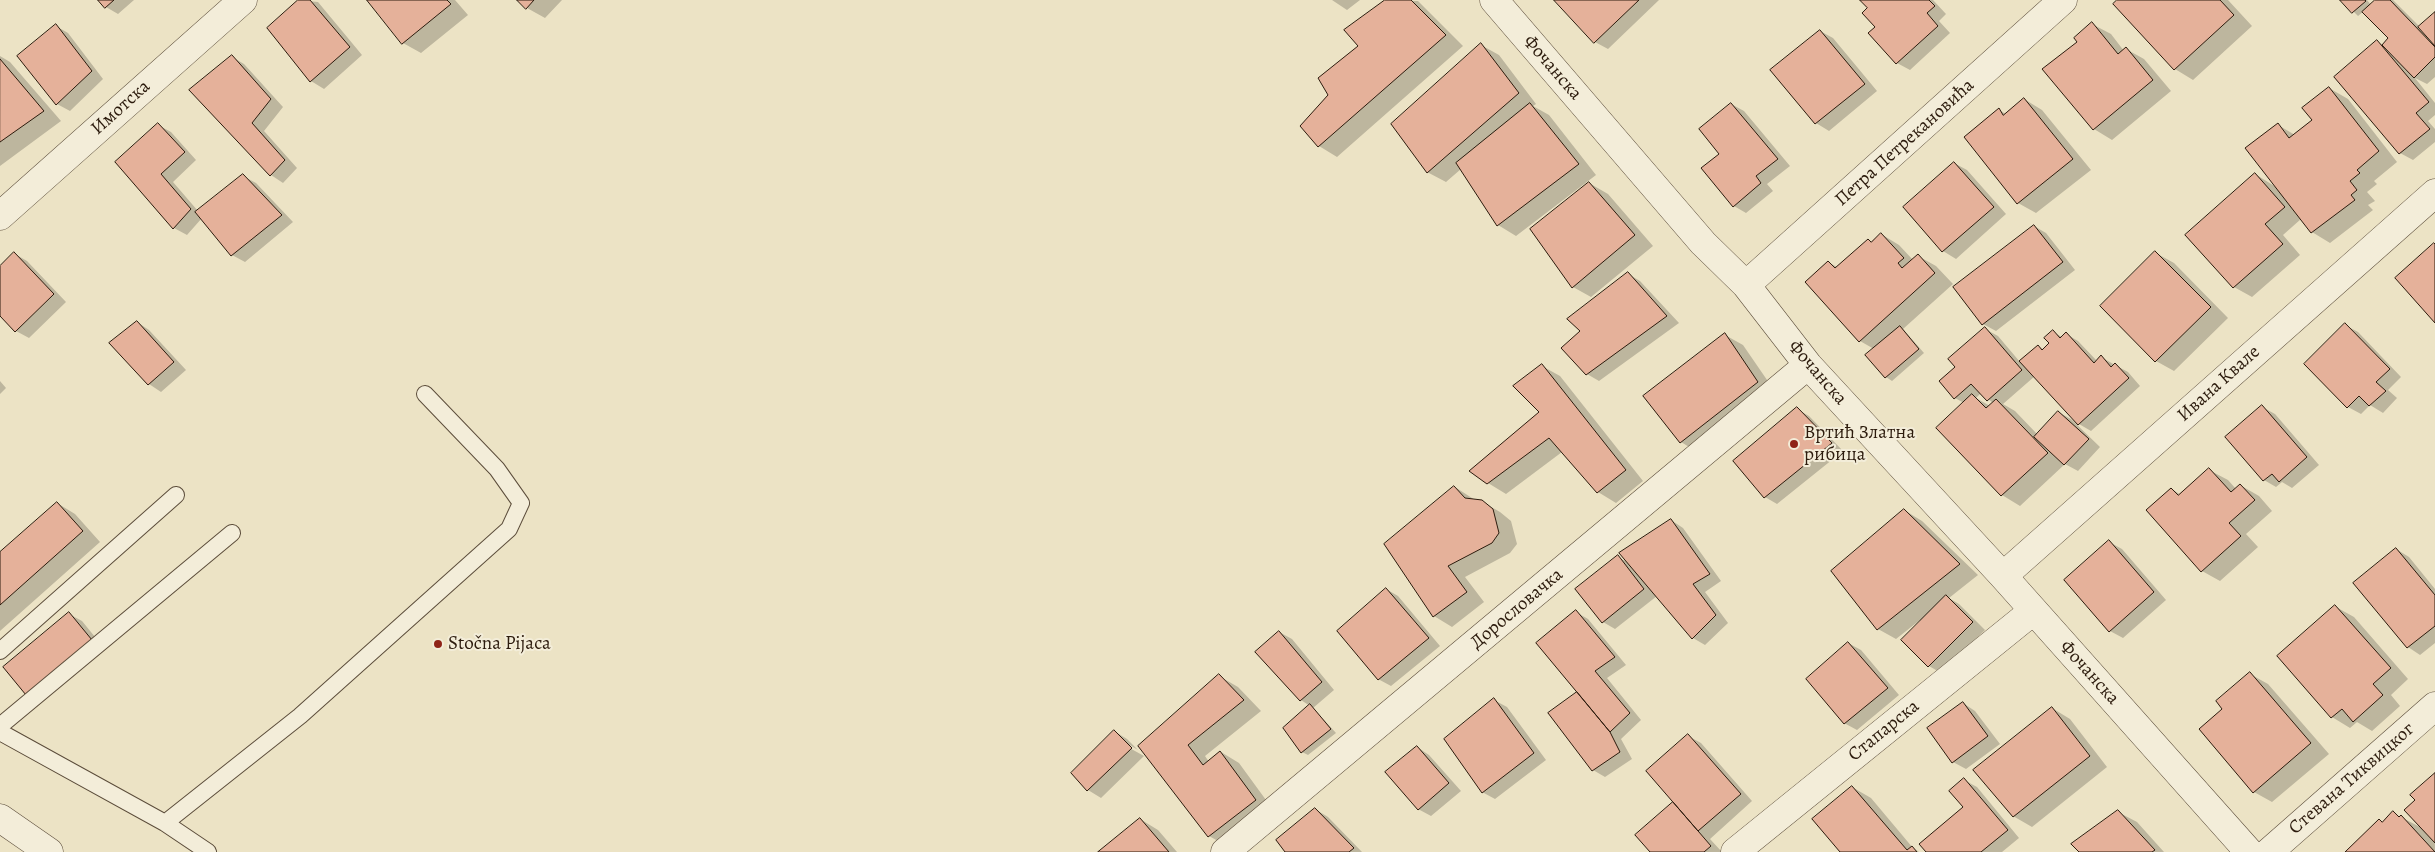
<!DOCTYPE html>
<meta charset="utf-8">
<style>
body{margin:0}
canvas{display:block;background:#ece3c5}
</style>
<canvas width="2435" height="852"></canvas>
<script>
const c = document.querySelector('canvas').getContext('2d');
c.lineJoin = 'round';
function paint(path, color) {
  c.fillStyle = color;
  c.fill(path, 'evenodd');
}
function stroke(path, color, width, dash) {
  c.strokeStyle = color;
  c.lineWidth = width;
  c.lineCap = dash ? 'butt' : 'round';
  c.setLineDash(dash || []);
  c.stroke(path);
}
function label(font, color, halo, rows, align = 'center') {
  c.font = font + ' Alegreya,serif';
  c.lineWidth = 4;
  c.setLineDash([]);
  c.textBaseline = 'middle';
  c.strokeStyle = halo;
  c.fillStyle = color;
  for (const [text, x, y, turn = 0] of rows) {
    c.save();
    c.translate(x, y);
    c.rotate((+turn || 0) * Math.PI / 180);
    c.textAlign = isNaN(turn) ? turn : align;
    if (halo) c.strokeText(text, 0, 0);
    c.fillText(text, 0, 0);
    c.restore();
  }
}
paint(new Path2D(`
 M100 0H134L118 14 106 7Z
 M299 0 318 2 362 55 324 89 311 81 269 28Z
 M369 0H455L468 15 421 53 403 43Z
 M518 0H562L545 18 527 8Z
 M1332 0H1360L1347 10Z
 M1387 0 1418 1 1463 46 1337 157 1319 146 1330 96Z
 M1555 0H1659L1608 49 1595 42Z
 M1861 0H1933L1946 14 1939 21 1950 33 1910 70 1897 63 1869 34 1876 27 1869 8Z
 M2119 0H2228L2252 26 2193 80 2175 69 2114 4Z
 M2342 0H2367L2371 5 2376 0H2393L2420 27 2435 14V77L2427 84 2415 78 2435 103V115L2428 121 2435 129V142L2413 160 2400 153 2378 42 2383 45 2390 38 2364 11 2358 16Z
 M2092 24 2111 34 2124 51 2126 49 2144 59 2171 91 2112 140 2094 129 2044 69 2079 42Z
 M56 26 68 33 103 79 70 111 57 104Z
 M1820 31 1833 38 1877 91 1829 131 1816 123 1772 70Z
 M1481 45 1499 55 1536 104 1533 106 1549 115 1596 175 1516 236 1498 225 1461 169 1446 182 1427 172Z
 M0 56 10 62 61 121 0 166Z
 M232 57 244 64 283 107 264 131 297 168 283 183 271 175 191 90Z
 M2329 88 2348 99 2397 162 2374 181 2377 184 2367 192 2375 201 2368 205 2373 210 2330 243 2312 232 2301 219 2283 235 2300 255 2252 297 2234 287 2255 174 2276 187 2278 125 2295 135 2314 120Z
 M2024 99 2042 110 2091 170 2036 213 2018 203 1999 110 2006 114Z
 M1731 104 1744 111 1790 166 1767 184 1773 191 1746 213 1734 206 1721 154Z
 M158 125 171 132 196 160 173 182 198 211 243 176 256 183 293 222 245 262 232 255 202 218 187 235 174 228 116 162Z
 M1954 163 1967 170 2006 214 1956 259 1943 251 1904 207Z
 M1589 183 1608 194 1653 246 1591 297 1573 287Z
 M2034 226 2046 233 2075 270 1996 331 1983 324Z
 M1881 234 1899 245 1913 260 1918 256 1936 266 1953 284 1903 329 1924 353 1892 381 1886 377 1867 355 1874 349 1860 341 1828 262 1837 267Z
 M2156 253 2174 263 2228 318 2174 371 2156 361Z
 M15 254 27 261 66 302 29 338 16 331 0 314V267Z
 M1628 274 1640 281 1679 323 1599 381 1587 374 1581 331Z
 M137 322 149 330 186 370 161 392 149 384 110 344Z
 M2345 325 2358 332 2401 377 2388 390 2397 398 2383 413 2370 405 2361 414 2348 407Z
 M1985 329 1998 336 2020 362 2038 346 2044 350 2051 343 2053 332 2062 337 2066 334 2078 341 2097 361 2101 357 2115 365 2128 372 2140 386 2091 431 2079 424 2035 376 2003 404 2015 411 2038 435 2058 412 2071 419 2100 447 2078 471 2065 464 2020 506 2002 495 1938 428 1964 403 1955 398 1956 367ZM1981 393 1993 403 1990 406 1976 398Z
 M1725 335 1743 345 1776 393 1699 453 1681 442Z
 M1542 366 1560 376 1643 481 1616 503 1598 492 1562 452 1506 494 1488 483 1541 412Z
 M0 381 6 388 0 394Z
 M2262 407 2275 414 2319 465 2292 488 2282 482 2276 487 2264 480Z
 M1797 409 1809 416 1843 451 1777 504 1765 497Z
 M2209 470 2228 480 2236 489 2240 485 2259 496 2272 511 2246 534 2258 547 2220 581 2202 571 2172 489 2181 495Z
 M1455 487 1475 500 1481 501 1500 512 1511 521 1517 544 1510 553 1465 577 1484 602 1452 627 1434 616 1386 544Z
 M57 503 75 514 100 542 0 631V554Z
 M1904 510 1922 521 1978 575 1949 598 1959 604 1985 630 1941 673 1929 666 1920 620 1896 639 1878 629Z
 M1671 520 1683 528 1721 581 1705 592 1728 623 1705 645 1693 638 1657 596 1615 629 1603 622 1618 557 1629 563Z
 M2109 542 2122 549 2166 600 2123 638 2110 631Z
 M2396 549 2409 557 2435 589V643L2420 655 2408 647Z
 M1386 589 1398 596 1440 646 1391 686 1378 679Z
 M2336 607 2354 617 2408 679 2391 695 2400 706 2372 731 2357 722 2350 728 2332 717 2279 656Z
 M1576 612 1588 619 1626 665 1607 678 1641 720 1621 739 1632 759 1605 777 1593 770Z
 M69 614 82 621 104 648 5 668Z
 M1279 632 1292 639 1334 690 1313 708 1336 733 1308 755 1302 752 1310 706 1301 700Z
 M1848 643 1861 650 1899 695 1857 730 1844 723Z
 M2250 674 2268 684 2329 754 2272 802 2254 792 2224 709Z
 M1219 676 1238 687 1261 711 1205 756 1209 762 1221 752 1239 763 1274 811 1227 846 1209 836 1140 746Z
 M1494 700 1507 707 1546 760 1495 799 1482 792Z
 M1963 703 1975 711 2000 744 1966 769 1953 762Z
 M2052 708 2070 719 2107 767 2032 827 2013 816Z
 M1114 731 1127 739 1138 750 1128 744 1126 746 1144 756 1101 798 1088 790 1072 773Z
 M1688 736 1701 743 1752 801 1710 839 1722 852H1651L1675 802Z
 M1417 747 1429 755 1461 791 1431 816 1418 809Z
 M2435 775V852H2347L2380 821 2383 822 2393 813 2422 828 2416 800Z
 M1964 780 1977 787 2019 838 2002 852H1927L1965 808Z
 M1852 787 1871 798 1913 848 1919 852H1841Z
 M1315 809 1328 817 1362 852H1287Z
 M2118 812 2137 822 2164 852H2081Z
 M1140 819 1158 830 1177 852H1100Z`), '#0003');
const building = new Path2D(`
 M98 0H114L105 8Z
 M298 0H310L350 47 310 82 267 28Z
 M367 0H447L451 4 402 44Z
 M517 0H534L526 9Z
 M1385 0H1411L1446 35 1318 147 1300 126 1328 95 1318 78 1358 46 1344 30Z
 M1554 0H1639L1594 43Z
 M1860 0H1929L1935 6 1927 13 1938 26 1896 64 1868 33 1875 27 1862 13 1867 8Z
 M2117 0H2220L2234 15 2174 70 2113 4Z
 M2340 0H2365L2366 1 2352 13Z
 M2375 0H2390L2435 47V57L2414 78 2382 45 2388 38 2362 12Z
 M2435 12V46L2418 27Z
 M2092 22 2118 54 2126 47 2153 80 2093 130 2042 69 2077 42 2074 38Z
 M56 24 92 71 56 105 17 56Z
 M1820 30 1865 84 1815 124 1770 70Z
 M2377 40 2429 102 2416 113 2430 129 2399 154 2334 77Z
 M1481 43 1519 93 1427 173 1391 124Z
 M232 55 271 99 252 123 285 160 270 176 189 90Z
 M0 59 44 111 0 142Z
 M2329 87 2379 151 2357 170 2360 173 2350 181 2357 190 2351 195 2355 200 2311 233 2245 148 2278 123 2289 138 2312 120 2302 108Z
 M2024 98 2073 159 2017 204 1964 137 1999 108 2003 115Z
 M1530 103 1579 164 1497 226 1456 163Z
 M1731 103 1778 159 1756 176 1761 183 1733 207 1701 168 1719 154 1699 129Z
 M158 123 185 152 161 174 191 209 173 229 115 162Z
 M1954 162 1994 207 1942 252 1903 207Z
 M2255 173 2285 207 2265 224 2283 244 2233 288 2185 235Z
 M243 174 282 215 231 256 195 212Z
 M1589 182 1635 235 1572 288 1530 229Z
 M2034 225 2063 262 1982 325 1953 287Z
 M1881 233 1904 258 1898 263 1902 268 1918 254 1935 273 1859 342 1805 282 1828 261 1835 268 1868 239 1871 242Z
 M2434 243 2435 244V323L2395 278Z
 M2155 251 2211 307 2155 362 2100 306Z
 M14 252 54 294 15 332 0 316V266Z
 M1628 272 1667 316 1586 375 1561 348 1580 331 1567 319Z
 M137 321 174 362 148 385 109 343Z
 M2345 323 2390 369 2376 382 2386 391 2369 406 2359 396 2347 408 2304 364Z
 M1900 326 1919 349 1885 378 1865 355Z
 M1985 327 2022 370 1987 401 1971 384 1954 399 1939 381 1955 367 1948 359Z
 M2053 330 2060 338 2066 332 2094 363 2101 355 2111 367 2115 363 2129 378 2078 425 2019 361 2038 345 2042 350 2049 343 2044 338Z
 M1725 333 1758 382 1680 443 1643 396Z
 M1542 364 1626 470 1597 493 1549 438 1487 484 1469 471 1539 412 1513 386Z
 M1972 394 1986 408 1996 399 2048 453 2001 496 1936 428Z
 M2262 405 2307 457 2279 482 2272 474 2263 481 2225 437Z
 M1797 407 1832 443 1764 498 1733 461Z
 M2058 411 2089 439 2064 465 2034 437Z
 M2209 468 2231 492 2240 484 2255 500 2229 523 2241 536 2201 572 2146 510 2171 488 2178 495Z
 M1454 486 1465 498 1482 500 1493 509 1499 533 1492 543 1448 566 1467 592 1433 617 1384 544Z
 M57 502 83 531 0 605V552Z
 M1904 509 1960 564 1877 630 1831 571Z
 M1671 519 1710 574 1693 584 1716 615 1692 639 1619 553Z
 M2109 540 2154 592 2109 632 2064 580Z
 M2396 548 2435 595V626L2407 648 2353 583Z
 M1618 555 1644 589 1602 623 1575 589Z
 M1386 588 1429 638 1378 680 1337 631Z
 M1946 595 1973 622 1928 667 1901 640Z
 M2335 605 2391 668 2373 684 2383 695 2353 722 2342 709 2331 718 2277 656Z
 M1576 610 1615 657 1595 671 1630 713 1610 732 1536 643Z
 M69 612 92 640 26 695 3 667Z
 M1279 631 1322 682 1300 701 1255 652Z
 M1848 642 1888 688 1844 724 1806 679Z
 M2250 672 2311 743 2253 793 2199 729 2222 709 2216 701Z
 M1219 674 1244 700 1188 745 1203 765 1220 751 1256 800 1208 837 1138 746Z
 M1577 692 1610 732 1620 752 1592 771 1548 713Z
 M1494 698 1534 753 1482 793 1444 739Z
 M1963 702 1988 736 1952 763 1927 728Z
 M1310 704 1331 729 1301 753 1283 728Z
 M2052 707 2090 756 2013 817 1973 770Z
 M1114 730 1132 748 1087 791 1071 773Z
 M1688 734 1741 794 1698 831 1646 771Z
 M1417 746 1449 783 1418 810 1385 772Z
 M2435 773V843L2404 810 2415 800 2410 795Z
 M1964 778 2008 830 1981 852H1926L1919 844 1963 807 1949 791Z
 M1852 786 1907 850 1912 846 1917 852H1840L1812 819Z
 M1673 802 1711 846 1704 852H1650L1635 835Z
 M1315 808 1354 848 1349 852H1285L1276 840Z
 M2118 810 2155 850 2152 852H2079L2071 844Z
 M2393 811 2399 817 2401 815 2435 852H2345L2379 819 2382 822Z
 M1140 818 1169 852H1098Z`);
paint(building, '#e5b19a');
stroke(building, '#2c1b0d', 1);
const service = new Path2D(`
 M0 651 176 495
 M0 726 232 533
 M0 732 165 823 208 852
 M165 823 300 716 509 529 521 503 497 469 425 394`);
const minor = new Path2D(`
 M1494 0 1703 243 1746 285 1808 365 2003 576 2249 852
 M0 216 243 0
 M1746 285 2063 0
 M2003 576 2435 193
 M1225 852 1808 365
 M1735 852 2033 611
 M2269 852 2435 706`);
const tertiary = new Path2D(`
 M0 818 49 852`);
stroke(service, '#5c4d3b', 18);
stroke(minor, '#5c4d3b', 29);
stroke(tertiary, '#5c4d3b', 29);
stroke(service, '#f3edd9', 16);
stroke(minor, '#f3edd9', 28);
stroke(tertiary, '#f3edd9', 28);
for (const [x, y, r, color] of [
 [1794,444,5,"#8f2418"],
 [438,644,5,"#8f2418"]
]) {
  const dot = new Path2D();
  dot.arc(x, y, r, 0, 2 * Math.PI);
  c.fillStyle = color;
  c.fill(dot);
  stroke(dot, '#f3edd9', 2);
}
label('19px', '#2c1b0d', '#f3edd9', [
 ["Фочанска",1552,68,49],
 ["Имотска",121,108,-42],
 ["Петра Петрекановића",1905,143,-42],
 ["Фочанска",1817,373,49],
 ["Ивана Квале",2219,384,-42],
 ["Дорословачка",1517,609,-40],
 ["Фочанска",2089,673,48],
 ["Стапарска",1884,731,-39],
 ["Стевана Тиквицког",2352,779,-41]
]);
label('19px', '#2c1b0d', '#f3edd9', [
 ["Вртић Златна",1804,433],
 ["рибица",1804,455],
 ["Stočna Pijaca",448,644]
], 'left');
</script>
